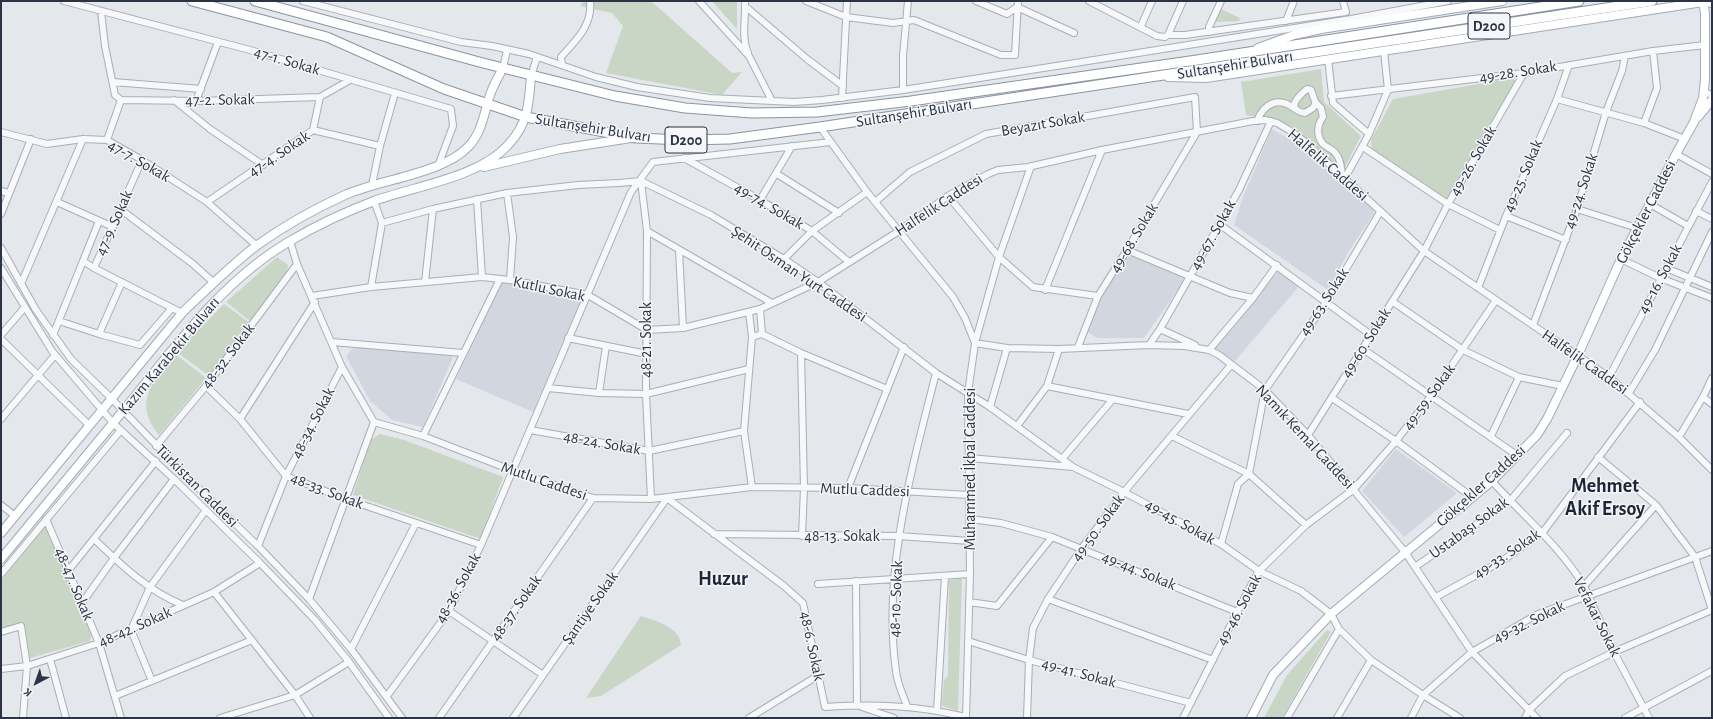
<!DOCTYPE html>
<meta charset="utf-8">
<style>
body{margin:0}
#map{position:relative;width:1713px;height:719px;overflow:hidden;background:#e4e7ec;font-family:"Alegreya Sans",sans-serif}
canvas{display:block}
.frame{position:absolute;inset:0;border:2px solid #2b3445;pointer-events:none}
.north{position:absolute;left:16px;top:663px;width:40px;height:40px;-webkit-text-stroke:3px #f4f6f9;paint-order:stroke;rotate:221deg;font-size:11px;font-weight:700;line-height:16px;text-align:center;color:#2b3445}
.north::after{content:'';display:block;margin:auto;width:14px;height:18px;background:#2b3445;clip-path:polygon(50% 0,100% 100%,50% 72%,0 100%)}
</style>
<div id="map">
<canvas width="1713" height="719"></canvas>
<div class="frame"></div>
<div class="north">K</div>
</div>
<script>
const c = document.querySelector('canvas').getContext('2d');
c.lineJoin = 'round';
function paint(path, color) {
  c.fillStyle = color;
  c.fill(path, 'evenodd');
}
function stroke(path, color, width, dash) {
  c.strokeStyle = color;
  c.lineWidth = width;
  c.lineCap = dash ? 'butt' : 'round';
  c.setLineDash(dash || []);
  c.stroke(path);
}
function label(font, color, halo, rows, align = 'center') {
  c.font = font + ' "Alegreya Sans",sans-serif';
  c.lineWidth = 3;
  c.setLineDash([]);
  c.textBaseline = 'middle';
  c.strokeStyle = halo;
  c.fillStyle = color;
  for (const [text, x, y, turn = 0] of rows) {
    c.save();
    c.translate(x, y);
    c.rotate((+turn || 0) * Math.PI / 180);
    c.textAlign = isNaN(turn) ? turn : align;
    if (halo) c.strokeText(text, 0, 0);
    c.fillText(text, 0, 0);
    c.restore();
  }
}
paint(new Path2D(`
 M1272 129 1296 143 1373 209 1374 213 1349 251 1328 290 1234 225 1243 197Z
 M1126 254 1186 278 1144 338H1097L1086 331 1095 303Z
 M1279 270 1300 285 1234 362 1215 348Z
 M502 282 578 297 580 302 533 412 456 379Z
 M354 347 442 353 453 357 423 427 392 420 370 401 346 356Z
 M1396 449 1457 493 1404 537 1362 491Z`), '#d2d6de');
paint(new Path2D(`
 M583 1H651L732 73 742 72 722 95 606 73 623 26 612 13 580 6Z
 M712 1H737V29Z
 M1221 9 1240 18 1239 21 1215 22Z
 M1321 69 1324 102 1361 136 1344 169H1339L1293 127 1279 121 1246 115 1241 82Z
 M1513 78 1515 81 1447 199 1372 149 1371 140 1393 99Z
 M277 257 288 265 287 272 251 322 226 302Z
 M224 304 250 323 209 376 177 352Z
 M175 354 206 378 159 435C132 403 153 380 175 354Z
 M380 434 404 440 503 477 481 539 353 495 371 440Z
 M46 525 92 632 90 641 30 658 22 623 1 628V581Z
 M962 578V579L958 711 942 706 944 680 948 676 949 580Z
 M641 616C656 621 680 627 681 645L601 696 586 698Z
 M1327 630 1331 632 1282 718H1264L1287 675Z`), '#c9d6c5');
const minor = new Path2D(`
 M64 1 250 50 451 109 453 126 438 166
 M303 1 461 42 492 46 529 54 596 77 637 87 710 98 794 102 822 100 903 90 1069 64 1351 19 1448 1
 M699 1 749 56 772 101
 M745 1C746 17 741 37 748 53
 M806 1 846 17 893 23 914 20 1001 55H1015L1018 1
 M976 1 1007 14 1017 7 1074 33
 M1089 1 1157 36 1165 37 1168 35H1185L1346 12 1343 1
 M745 6 807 59 843 86
 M101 11 105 46 115 95 121 100 107 140
 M1286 21 1294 1
 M1141 26 1152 1
 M1210 32 1209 27 1221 1
 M1168 35 1183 1
 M1328 59 1333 103 1369 134
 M562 65 561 57C576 40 593 25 590 1
 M503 68 507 50
 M531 76 537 57
 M113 82 201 89
 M903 90V56L908 1
 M1704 92 1712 95
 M1331 96 1524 73 1653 51 1705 45
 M842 98 847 1
 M1557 99 1644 123 1685 139
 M121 100 196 101 320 97
 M174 100 210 129 263 165
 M196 101 218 42
 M1316 104 1311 90 1307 89C1299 96 1284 109 1305 113L1313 108 1315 104H1317L1321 108 1323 117C1317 125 1316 136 1323 144 1327 148 1333 149 1336 154 1341 159 1341 168 1342 175
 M1257 121C1264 103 1279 96 1295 109
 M1644 123 1657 88 1653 51
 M820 127 867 192 953 297 965 318 975 343 968 393 970 574 966 718
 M313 130 320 97 350 80
 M1 132 47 144 83 139 107 140 142 160 207 202 257 246
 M1363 147 1448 204 1500 230
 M1676 154 1712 174
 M684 158 760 200 812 231 849 262
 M1031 166 999 257 975 343 1007 348 1059 349 1149 345 1184 346 1209 350 1219 355 1265 390 1308 435 1405 552 1472 652 1537 718
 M777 174 839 213
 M1345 178 1369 134 1388 90 1384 51
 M641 181 647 231 646 394 651 499
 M372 185 380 146 395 93
 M1 191 9 193
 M507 193 513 237 510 280
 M948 196 999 257 1033 287 1098 296
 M477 199 482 277
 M760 200 792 146
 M374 201 382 223 433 209 507 193 578 185 619 183 641 181 711 215 784 259 818 282 936 373 990 407 1073 467
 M57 202 113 227
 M207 202 313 130 380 146
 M875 202 910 172 986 134 1195 97 1197 132 1127 250 1098 296 1078 347
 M1650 204 1688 226
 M120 209 193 264 214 283
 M1577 209 1637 228
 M1696 211 1712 219
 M1 214 31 139
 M1506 216 1566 240
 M1219 224 1371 335
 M647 231 772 303
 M290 241 297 264 342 367 374 422 423 436 514 471 593 498 651 499 752 487 848 488 969 495
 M1 248 36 310 71 359 111 398 193 483 258 546 309 599 351 649 402 718
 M679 250 683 328
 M1127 250 1230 293 1253 298
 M784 259 812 231 867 192
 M1621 259 1660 278 1712 298
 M83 261 99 221
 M1 268 52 351 113 423 174 479 260 563 315 620 349 662 389 718
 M94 268 182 313
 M1666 268 1712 287
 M425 282 433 209
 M21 284 83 139
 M371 287 382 223
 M1478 288 1506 216 1557 99 1569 65
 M1045 290 1102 150
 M312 296 371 287 482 277 510 280 588 295 647 330 683 328 760 309 818 282 899 231 948 196 988 174 998 170 1028 167 1102 150 1253 121 1265 120 1277 123 1289 130 1305 142 1424 251 1609 377 1679 437 1712 470
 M1393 302 1463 350 1519 377 1563 386
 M760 309 762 334
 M749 312 752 337 744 431 752 487
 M59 321 99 334 140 345 172 308
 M1533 325 1577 209 1606 112 1622 71 1625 56
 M1160 329 1195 345
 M99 334 122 282
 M1 335 25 307
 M53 335 83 261 94 268 142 160
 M752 337 762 334 801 353 887 389
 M568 338 647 354
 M1 339 89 425
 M332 342 463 353
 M1149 345 1160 329 1239 190 1271 121
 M1363 349 1518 456
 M1209 350 1253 298 1277 265
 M801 353 804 488 802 536
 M1609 377 1712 182
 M206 386 240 419 286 476 346 499 481 545
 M1047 386 1188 414
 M548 388 599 393 646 394 749 369
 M599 393 606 346
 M1629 393 1655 350 1712 232
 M1703 397 1712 404
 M1332 398 1396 441 1472 497
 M990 407 1007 348
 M1 419 55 355
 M240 419 315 302
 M1017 426 1047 386 1059 349
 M530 430 649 451 744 431
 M1308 435 1424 251 1448 204 1524 73
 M423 436 500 279
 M1172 436 1249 474 1306 525
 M1491 436 1519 377
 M1679 437 1703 397 1712 378
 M156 446 206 386 297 264
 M1598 457 1656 505 1695 557 1712 610
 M969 458 1073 467 1124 492 1221 544 1259 571 1301 591 1331 614 1339 629 1371 660 1423 695 1460 718
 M1062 459 1113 399
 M1492 481C1523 516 1559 545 1584 586L1614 652 1649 718
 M848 488 904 347
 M667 498 784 586 803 603 825 707C876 704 916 705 966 717
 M1 505 15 516
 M46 519 99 643 121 718
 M970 519 1001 523 1052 537 1237 612
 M714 534 899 536 970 541
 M94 539C120 564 149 592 183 605
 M1221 544 1238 484 1249 474 1265 390 1327 301 1380 212
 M258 546 286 476 342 367
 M1415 567 1510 501 1567 433
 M68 571 156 461
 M1 574 121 430
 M856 581 857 705
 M818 584 970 574
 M1584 586 1656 505
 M214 592 295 695 310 718
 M1436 597 1502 561 1543 532 1640 402
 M309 599 374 422
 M1048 599 1213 660
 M969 602 997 606 1052 537
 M82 603 114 558 174 479
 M449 611 543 675
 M1 632 21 626 27 666 23 718
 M968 641 1029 660 1191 703
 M351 649 416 523
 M50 659 66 718
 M1 669 27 666 99 643 214 592 260 563
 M152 681 131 630 150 587 206 510
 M115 696 252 640
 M387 696 449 611 481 545 631 192 653 162 831 142
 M907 706C903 695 897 683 896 671 882 572 912 468 936 373
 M862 707 894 718
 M937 711 945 576
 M220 718 295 695 349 662
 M439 718 593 498
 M513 718 667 498
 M749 718 819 675
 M1027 718 1029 660 1033 628 1048 599 1082 548 1124 492 1231 365
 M1183 718 1249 589 1259 571 1306 525 1354 489 1396 441 1431 396 1496 300
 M1287 718 1339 629
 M1337 718 1371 660
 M1411 718 1423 695 1472 652 1538 614 1712 551
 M1525 718 1529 710 1565 676 1614 652 1712 610
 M1625 718 1712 671`);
const major = new Path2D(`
 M1702 1 1712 3
 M1258 48 1294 35 1321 29 1502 1
 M1168 77 1206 78 1703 2 1705 13V80L1703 98 1694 122 1676 154 1621 259 1578 355 1547 419 1537 435 1492 481 1331 614 1273 675 1251 718
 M1698 117 1712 100
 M484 167 560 149 631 138
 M1 533 182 313C206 290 230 266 256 246 284 226 314 209 345 195 381 179 442 174 468 147 482 133 484 113 490 95 493 86 498 77 503 68
 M1 559C41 510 82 461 123 411 173 350 220 282 290 241 317 225 345 212 374 201 415 186 478 178 508 145 528 124 529 104 531 76`);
const highway = new Path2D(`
 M192 1 327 37 444 89 526 117 636 138 684 140 730 139 820 127 1652 1
 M255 1 483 63 615 96 685 108 752 113 817 112 911 101 1197 60 1579 1`);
stroke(minor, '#a9aeb7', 8);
stroke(major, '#a3abb8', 10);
stroke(highway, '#8b94a3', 11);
stroke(minor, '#f7f8fa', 6);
stroke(major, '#fff', 8);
stroke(highway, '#fff', 9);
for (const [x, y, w] of [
 [1489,26,42],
 [686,140,42]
]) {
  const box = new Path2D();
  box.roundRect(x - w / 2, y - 13, w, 26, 3);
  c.fillStyle = '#f4f6f9';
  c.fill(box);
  stroke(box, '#2b3445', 1);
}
label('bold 15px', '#2b3445', null, [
 ["D200",1489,26],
 ["D200",686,140]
]);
label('16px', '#2b3445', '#f4f6f9', [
 ["47-1. Sokak",287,61,16],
 ["Sultanşehir Bulvarı",1235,65,-9],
 ["49-28. Sokak",1518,72,-9],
 ["47-2. Sokak",220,100,-1],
 ["Sultanşehir Bulvarı",914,113,-9],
 ["Beyazıt Sokak",1043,124,-10],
 ["Sultanşehir Bulvarı",593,128,9],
 ["47-4. Sokak",279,154,-34],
 ["47-7. Sokak",139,161,30],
 ["49-26. Sokak",1473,161,-60],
 ["Halfelik Caddesi",1328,165,41],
 ["49-25. Sokak",1523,176,-67],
 ["49-24. Sokak",1581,191,-72],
 ["Halfelik Caddesi",939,205,-33],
 ["49-74. Sokak",769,206,30],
 ["Gökçekler Caddesi",1646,212,-63],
 ["47-9. Sokak",114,223,-66],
 ["49-67. Sokak",1213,235,-61],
 ["49-68. Sokak",1134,238,-59],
 ["Şehit Osman Yurt Caddesi",799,274,34],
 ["49-16. Sokak",1660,279,-62],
 ["Kutlu Sokak",549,289,12],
 ["49-63. Sokak",1324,302,-57],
 ["48-21. Sokak",646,340,-90],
 ["49-60. Sokak",1366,343,-58],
 ["Kazım Karabekir Bulvarı",169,356,-50],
 ["48-32. Sokak",228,356,-53],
 ["Halfelik Caddesi",1585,362,35],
 ["49-59. Sokak",1429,397,-54],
 ["48-34. Sokak",313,423,-63],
 ["Namık Kemal Caddesi",1305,437,47],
 ["48-24. Sokak",602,443,10],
 ["Muhammed İkbal Caddesi",970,469,-90],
 ["Mutlu Caddesi",544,481,19],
 ["Türkistan Caddesi",197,486,45],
 ["Gökçekler Caddesi",1481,486,-42],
 ["Mutlu Caddesi",865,490,2],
 ["48-33. Sokak",327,491,21],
 ["49-45. Sokak",1180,522,29],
 ["49-50. Sokak",1098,528,-54],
 ["Ustabaşı Sokak",1469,528,-36],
 ["48-13. Sokak",842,536],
 ["49-33. Sokak",1507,554,-34],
 ["49-44. Sokak",1139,571,22],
 ["48-47. Sokak",74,584,67],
 ["48-36. Sokak",458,588,-61],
 ["48-10. Sokak",896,599,-88],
 ["48-37. Sokak",516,608,-55],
 ["Şantiye Sokak",590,608,-55],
 ["49-46. Sokak",1239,610,-62],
 ["Vefakar Sokak",1597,617,63],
 ["49-32. Sokak",1529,622,-26],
 ["48-42. Sokak",135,627,-24],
 ["48-6. Sokak",812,646,78],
 ["49-41. Sokak",1079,673,15]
]);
label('bold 20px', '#1d2536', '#f4f6f9', [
 ["Mehmet",1605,486],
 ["Akif Ersoy",1605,509],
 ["Huzur",723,579]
]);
</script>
